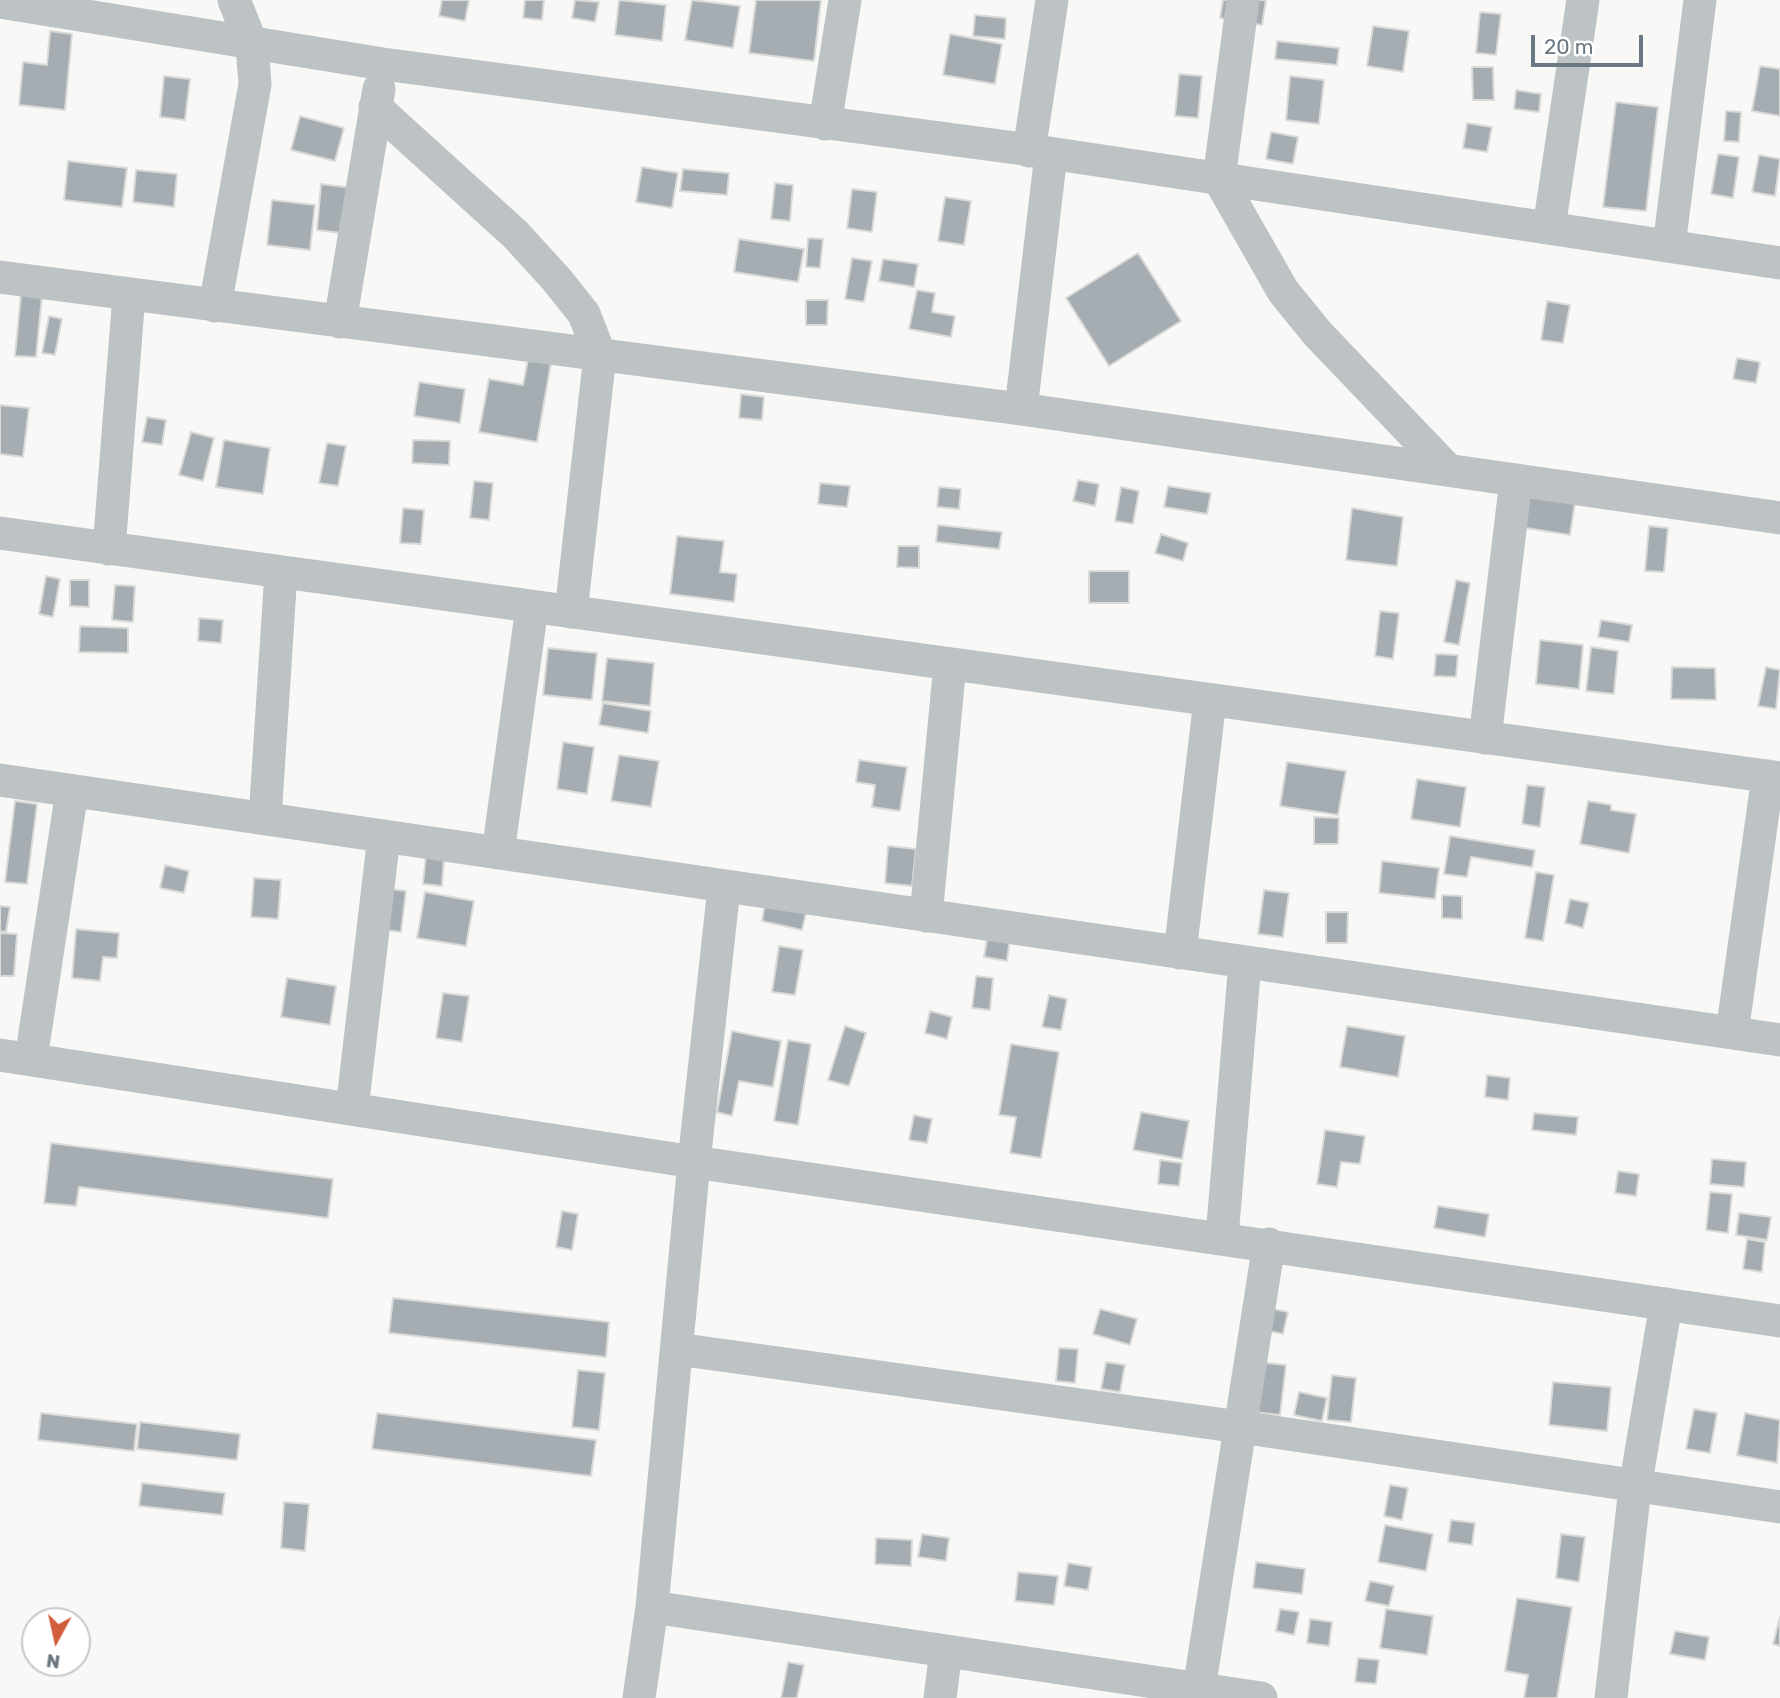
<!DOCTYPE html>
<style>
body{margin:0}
#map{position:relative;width:1780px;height:1698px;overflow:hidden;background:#f8f8f6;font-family:Rubik,sans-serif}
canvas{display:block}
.north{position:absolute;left:21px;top:1607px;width:70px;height:70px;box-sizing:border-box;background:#fff;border:2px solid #c3c9cd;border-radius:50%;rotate:188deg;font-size:19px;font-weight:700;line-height:28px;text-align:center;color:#6a7883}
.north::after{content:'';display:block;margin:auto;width:24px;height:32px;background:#d15e3d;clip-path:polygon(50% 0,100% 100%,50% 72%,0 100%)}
.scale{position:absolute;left:1531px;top:35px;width:112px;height:32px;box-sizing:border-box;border:4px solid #6a7883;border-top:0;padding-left:9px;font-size:21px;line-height:24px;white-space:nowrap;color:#6a7883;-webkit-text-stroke:5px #fff;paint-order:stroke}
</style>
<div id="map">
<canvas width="1780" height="1698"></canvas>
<div class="north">N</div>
<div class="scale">20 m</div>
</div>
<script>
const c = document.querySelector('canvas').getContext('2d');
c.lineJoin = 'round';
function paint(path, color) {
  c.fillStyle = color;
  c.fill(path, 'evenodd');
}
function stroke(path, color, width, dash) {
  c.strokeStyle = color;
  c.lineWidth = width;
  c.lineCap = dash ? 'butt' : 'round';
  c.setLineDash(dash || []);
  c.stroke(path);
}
const building = new Path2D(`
 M442 0H469L465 21 439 16Z
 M525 0H544L542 20 523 18Z
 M575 0 599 2 595 22 572 18Z
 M619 0 666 5 662 41 615 35Z
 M692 0 740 6 733 48 685 40Z
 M756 0H821L814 61 749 53Z
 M1223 0H1266L1262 25 1220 18Z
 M1480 12 1501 14 1496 55 1476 53Z
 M975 15 1006 18 1005 39 973 36Z
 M1373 26 1409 31 1403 72 1367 66Z
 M50 31 72 34 65 110 19 105 23 62 47 65Z
 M950 34 1002 44 995 84 943 75Z
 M1277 41 1339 48 1337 65 1275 59Z
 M1760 66 1780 69V116L1752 111Z
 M1472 67H1493L1494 100H1473Z
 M1179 74 1202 76 1198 118 1175 116Z
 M164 76 190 79 185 120 160 117Z
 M1290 76 1324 80 1319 124 1286 120Z
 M1516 90 1541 94 1539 112 1514 109Z
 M1616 102 1658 107 1646 211 1603 207Z
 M1726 111 1741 112 1739 142 1724 141Z
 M300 116 344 128 335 161 291 150Z
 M1467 123 1492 127 1487 152 1463 148Z
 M1271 132 1298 137 1293 164 1266 159Z
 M1718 154 1739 157 1733 198 1711 194Z
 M1759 155 1780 159 1775 196 1752 192Z
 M68 161 127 168 122 207 64 200Z
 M642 167 678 173 672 208 636 202Z
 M683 169 729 173 727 195 680 191Z
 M136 170 177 174 174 207 133 202Z
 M775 183 793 185 790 221 771 219Z
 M321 184 353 188 349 234 317 230Z
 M852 189 877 192 872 232 847 228Z
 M945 197 971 201 964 245 938 241Z
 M272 200 315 205 310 250 267 245Z
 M808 238 823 239 820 268 806 267Z
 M739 239 804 249 798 282 734 272Z
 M1138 253 1181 321 1109 366 1066 298Z
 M852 258 872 261 864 302 845 299Z
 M883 259 918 264 914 287 879 281Z
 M22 283 43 286 36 357 15 356Z
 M917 290 935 293 932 312 955 316 951 337 909 329Z
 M806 300H828L827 325H806Z
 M1547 301 1570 305 1563 343 1541 340Z
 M49 316 62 319 55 355 42 353Z
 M1737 358 1760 362 1756 383 1733 379Z
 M528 359 551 363 537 442 479 432 489 379 523 385Z
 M419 382 465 389 460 423 414 416Z
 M741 394 764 397 762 420 739 418Z
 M0 405 29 408 23 457 0 454Z
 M147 417 166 420 162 445 142 442Z
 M191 432 214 438 203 481 179 475Z
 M224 440 270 448 263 494 216 487Z
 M413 440 450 441 449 465 412 463Z
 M327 443 346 446 338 486 319 483Z
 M1078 480 1099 484 1095 506 1073 501Z
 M474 481 493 483 489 520 470 518Z
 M820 483 850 486 847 507 818 504Z
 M1168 486 1211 493 1207 514 1164 507Z
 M939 487 961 489 959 509 937 507Z
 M1121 487 1139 491 1133 524 1115 521Z
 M1525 495 1575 503 1570 535 1520 527Z
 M403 508 424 510 421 544 400 543Z
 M1352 508 1403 517 1397 566 1346 560Z
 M938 525 1002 532 999 549 936 542Z
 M1649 526 1668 528 1664 572 1645 571Z
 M1161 534 1188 543 1183 561 1155 553Z
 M677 536 724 541 720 572 737 574 734 602 670 594Z
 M898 546H919V568L897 567Z
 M1089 571H1129V603H1089Z
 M46 576 60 579 53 617 39 614Z
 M70 580H89V607L70 606Z
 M1456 580 1470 583 1459 645 1444 642Z
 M115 585 135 586 133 622 112 620Z
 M1380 611 1399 613 1393 659 1375 656Z
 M199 618 223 620 221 643 198 641Z
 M1601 620 1632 625 1629 642 1598 637Z
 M80 626 128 628V653L79 652Z
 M1540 640 1583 645 1579 689 1536 684Z
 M1591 647 1618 651 1614 694 1586 691Z
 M548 648 597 653 592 700 543 695Z
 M1436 654 1458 655 1456 677 1434 676Z
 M607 658 654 663 650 706 602 701Z
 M1672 667 1715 668 1716 700 1671 699Z
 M1766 667 1780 670 1776 709 1758 706Z
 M603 703 651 711 648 733 599 725Z
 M563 742 594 747 587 794 557 789Z
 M619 755 659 761 651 807 611 801Z
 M859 760 907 767 900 811 872 807 875 785 856 782Z
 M1287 762 1346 771 1338 815 1280 806Z
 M1417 779 1466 787 1460 827 1411 819Z
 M1527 785 1545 787 1540 827 1522 824Z
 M15 801 37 804 27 884 5 882Z
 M1588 801 1611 805V810L1636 814 1629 853 1580 844Z
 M1314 817 1339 818 1338 844H1314Z
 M1450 836 1535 850 1532 867 1471 857 1467 877 1444 874Z
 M888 846 916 849 912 886 885 883Z
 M426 855 444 857 442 886 423 884Z
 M1382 861 1439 868 1435 899 1379 893Z
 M165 865 189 871 184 893 160 888Z
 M1536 872 1554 875 1543 941 1525 938Z
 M254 878 281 880 278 919 251 917Z
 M374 887 406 891 401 932 370 928Z
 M1264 890 1289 893 1283 937 1258 934Z
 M425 892 474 901 466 946 417 938Z
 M1442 895 1462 896V919L1442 918Z
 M1570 899 1589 903 1583 928 1565 923Z
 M765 904 806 913 802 930 762 921Z
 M0 906 10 907 6 932 0 931Z
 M1326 912H1348L1347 943H1326Z
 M76 929 119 933 117 958 103 957 100 981 72 978Z
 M0 933 17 934 14 976H0Z
 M988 933 1010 937 1007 961 984 957Z
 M779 946 803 950 795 995 772 992Z
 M976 976 993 978 990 1010 972 1008Z
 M287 978 336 986 330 1025 281 1017Z
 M443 993 469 996 462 1042 436 1038Z
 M1049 995 1067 999 1061 1030 1042 1027Z
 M930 1011 952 1017 947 1039 925 1033Z
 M845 1026 866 1033 849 1086 828 1080Z
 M1347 1026 1405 1036 1398 1077 1340 1067Z
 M732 1031 781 1041 773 1087 739 1081 732 1116 717 1112Z
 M788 1040 811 1044 798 1125 774 1121Z
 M1011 1044 1059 1052 1041 1158 1010 1153 1016 1117 999 1115Z
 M1487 1075 1510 1078 1508 1100 1485 1097Z
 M1141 1112 1189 1121 1182 1159 1133 1150Z
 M1534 1113 1578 1117 1576 1135 1532 1130Z
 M914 1115 932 1119 927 1143 909 1140Z
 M1325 1130 1365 1136 1360 1164 1341 1162 1337 1187 1317 1184Z
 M51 1143 333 1179 328 1218 79 1187 76 1206 44 1203Z
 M1712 1159 1746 1162 1744 1187 1710 1184Z
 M1160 1160 1182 1163 1179 1186 1158 1184Z
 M1618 1171 1639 1174 1636 1196 1615 1193Z
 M1710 1192 1732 1194 1728 1233 1706 1230Z
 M1438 1206 1489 1214 1485 1237 1434 1228Z
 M562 1211 578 1214 572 1250 556 1247Z
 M1739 1213 1771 1217 1767 1240 1736 1235Z
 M1747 1239 1765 1242 1762 1272 1743 1269Z
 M393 1298 609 1322 606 1357 389 1333Z
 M1268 1308 1288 1312 1283 1334 1264 1330Z
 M1100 1309 1137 1319 1130 1345 1093 1334Z
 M1059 1348 1078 1349 1075 1383 1056 1381Z
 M1106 1362 1125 1365 1120 1392 1101 1389Z
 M1258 1362 1286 1365 1280 1415 1253 1412Z
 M578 1370 605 1373 599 1430 572 1427Z
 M1332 1375 1356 1378 1351 1422 1327 1420Z
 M1553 1382 1611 1387 1607 1431 1549 1425Z
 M1299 1392 1327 1398 1322 1421 1294 1415Z
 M1694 1409 1717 1413 1710 1453 1686 1449Z
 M41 1413 137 1424 134 1451 38 1440Z
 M377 1413 596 1440 591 1476 372 1449Z
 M1745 1413 1780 1420 1777 1463 1737 1455Z
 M140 1422 240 1434 237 1460 137 1449Z
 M142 1483 225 1493 222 1515 139 1506Z
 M1390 1485 1408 1488 1402 1520 1384 1516Z
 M284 1502 309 1504 305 1551 281 1548Z
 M1451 1520 1475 1523 1472 1545 1448 1542Z
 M1385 1525 1433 1534 1426 1571 1378 1562Z
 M922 1534 949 1538 946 1561 918 1557Z
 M1561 1534 1585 1537 1579 1582 1556 1578Z
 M876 1538 912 1540 911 1566 875 1564Z
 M1256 1562 1305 1569 1302 1594 1253 1588Z
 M1068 1563 1092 1567 1088 1590 1064 1586Z
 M1018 1572 1058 1576 1054 1605 1015 1601Z
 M1370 1581 1394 1586 1389 1606 1365 1601Z
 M1517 1598 1572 1607 1557 1698H1524L1528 1675 1505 1671Z
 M1280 1609 1299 1612 1294 1635 1276 1631Z
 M1386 1609 1433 1616 1427 1655 1380 1648Z
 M1780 1617V1646L1773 1644Z
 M1310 1619 1332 1622 1329 1646 1307 1643Z
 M1675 1631 1709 1637 1705 1660 1670 1654Z
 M1358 1658 1379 1660 1376 1684 1355 1682Z
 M788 1662 804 1665 797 1698H781Z`);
paint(building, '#a5adb2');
stroke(building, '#dadad8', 2);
stroke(new Path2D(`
 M1243 0 1219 179 1283 291 1317 333 1448 470
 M0 2 383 64 1016 148 1780 263
 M375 107 516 235 557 280 584 314 600 355 571 612
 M825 124 845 0
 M1029 151 1052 0
 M1549 228 1583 0
 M1669 246 1700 0
 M0 277 1021 409 1780 518
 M215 306 255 84 252 45 234 0
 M340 322 379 89
 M1021 409 1051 154
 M0 533 1780 778
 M109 549 129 295
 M1485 738 1516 480
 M0 780 1780 1040
 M265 819 281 572
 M498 853 532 607
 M926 916 950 664
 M1180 953 1210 700
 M1732 1033 1768 776
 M0 1055 694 1162 1780 1321
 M31 1059 72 791
 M352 1109 384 836
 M1222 1237 1245 962
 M677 1349 1240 1427 1780 1507
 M652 1607 1261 1698
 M1199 1689 1269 1244
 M639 1698 652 1607 694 1162 724 888
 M940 1698 946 1651
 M1611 1698 1635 1488 1666 1304`), '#bdc2c5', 33);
</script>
